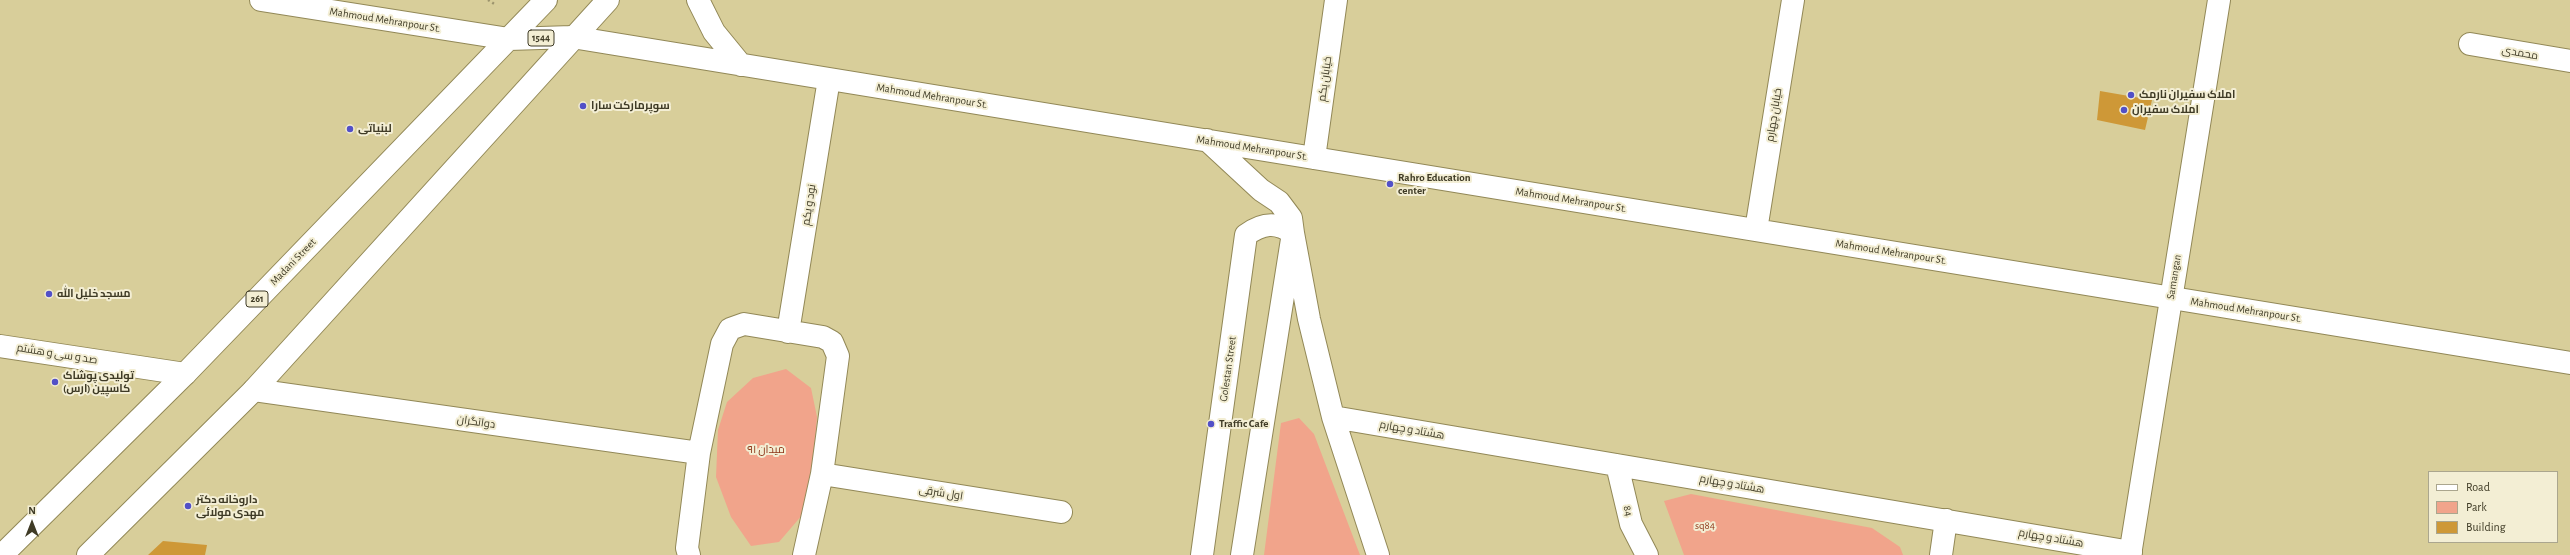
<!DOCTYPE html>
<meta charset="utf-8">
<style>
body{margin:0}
#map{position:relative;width:2570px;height:555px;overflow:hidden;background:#d8ce9a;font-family:"Alegreya Sans",sans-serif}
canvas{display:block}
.legend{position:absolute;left:2428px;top:471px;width:130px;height:72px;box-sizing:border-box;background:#f3eed4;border:1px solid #aba68e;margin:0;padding:5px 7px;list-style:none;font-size:12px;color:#3f3b26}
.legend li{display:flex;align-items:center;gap:8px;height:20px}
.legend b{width:20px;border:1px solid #aba68e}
.north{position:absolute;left:12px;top:503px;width:40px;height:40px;-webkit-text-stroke:3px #f3eed4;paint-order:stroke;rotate:0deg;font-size:11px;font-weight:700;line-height:16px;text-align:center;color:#3f3b26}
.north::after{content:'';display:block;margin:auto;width:14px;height:18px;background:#3f3b26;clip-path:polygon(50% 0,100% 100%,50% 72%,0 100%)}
</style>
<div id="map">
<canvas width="2570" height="555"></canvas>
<ul class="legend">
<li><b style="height:5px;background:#fff"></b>Road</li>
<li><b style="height:11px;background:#f1a48b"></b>Park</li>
<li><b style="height:11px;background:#ce9837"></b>Building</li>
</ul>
<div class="north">N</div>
</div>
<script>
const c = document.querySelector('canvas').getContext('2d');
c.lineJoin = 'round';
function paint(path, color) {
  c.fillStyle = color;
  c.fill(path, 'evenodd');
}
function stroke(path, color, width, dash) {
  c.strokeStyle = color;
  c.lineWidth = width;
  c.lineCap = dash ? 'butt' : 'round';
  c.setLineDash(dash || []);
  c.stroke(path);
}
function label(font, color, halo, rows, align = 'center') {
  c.font = font + ' "Alegreya Sans",Cairo,sans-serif';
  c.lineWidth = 4;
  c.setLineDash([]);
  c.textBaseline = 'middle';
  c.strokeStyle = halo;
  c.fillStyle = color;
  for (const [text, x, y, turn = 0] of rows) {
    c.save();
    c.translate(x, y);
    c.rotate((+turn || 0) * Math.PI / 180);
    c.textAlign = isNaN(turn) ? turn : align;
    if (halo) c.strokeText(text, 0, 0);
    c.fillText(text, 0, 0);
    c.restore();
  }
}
paint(new Path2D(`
 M786 369 811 388 817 417 814 455 803 514 779 542 751 546 731 517 716 477 718 430 727 402 753 378Z
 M1299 418 1314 434 1360 555H1264L1281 423Z
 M1691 494 1872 528 1900 547 1903 555H1684L1664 501Z`), '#f1a48b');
paint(new Path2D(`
 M2100 91 2152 100 2145 130 2097 120Z
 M163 541 207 545 205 555H148Z`), '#ce9837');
const street = new Path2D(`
 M261 0 509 39
 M698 0 714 32 741 65
 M572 37 2570 363
 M2470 44 2570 61
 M1207 140 1261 190 1279 202 1291 218 1293 233 1242 555
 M1314 158 1336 0
 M1756 230 1793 0
 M788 332 829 79
 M0 346 185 374
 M254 390 699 453
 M1333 417 2131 552
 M1617 465 1631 524 1647 555
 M822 474 1061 512
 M689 555 687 548 699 453 722 344 730 329 744 324 823 337 832 342 838 356 822 474 804 555
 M1202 555 1246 235C1262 223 1276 221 1293 233L1309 319 1333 417 1378 555
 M1941 555 1946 520`);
const secondary = new Path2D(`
 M2130 555 2219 0`);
const primary = new Path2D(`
 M509 39 572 37
 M2 555 185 374 546 0
 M88 555 254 390 608 0`);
stroke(street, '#928857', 24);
stroke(secondary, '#928857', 24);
stroke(primary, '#928857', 24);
stroke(new Path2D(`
 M488 0 496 5`), '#9c946d', 2.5, [2, 3]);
stroke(street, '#fff', 22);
stroke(secondary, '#fff', 22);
stroke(primary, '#fff', 22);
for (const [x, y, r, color] of [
 [2131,95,4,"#5250c7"],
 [583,106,4,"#5250c7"],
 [2124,110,4,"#5250c7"],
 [350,129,4,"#5250c7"],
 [1390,184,4,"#5250c7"],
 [49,294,4,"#5250c7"],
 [55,382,4,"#5250c7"],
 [1211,424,4,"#5250c7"],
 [188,506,4,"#5250c7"]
]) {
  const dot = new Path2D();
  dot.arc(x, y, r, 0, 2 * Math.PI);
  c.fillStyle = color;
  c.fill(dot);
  stroke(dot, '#f3eed4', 1.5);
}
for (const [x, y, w] of [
 [541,38,26],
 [257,299,22]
]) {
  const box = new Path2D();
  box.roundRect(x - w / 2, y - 8, w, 16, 3);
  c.fillStyle = '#f3eed4';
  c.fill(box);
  stroke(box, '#3f3b26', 1);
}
label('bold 10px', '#3f3b26', null, [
 ["1544",541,38],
 ["261",257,299]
]);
label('11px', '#3f3b26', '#f3eed4', [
 ["Mahmoud Mehranpour St.",385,20,9],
 ["محمدی",2520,53,10],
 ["خیابان یکم",1325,79,-82],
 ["Mahmoud Mehranpour St.",932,96,9],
 ["خیابان چهارم",1774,115,-81],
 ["Mahmoud Mehranpour St.",1252,148,9],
 ["Mahmoud Mehranpour St.",1571,200,9],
 ["نود و یکم",809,205,-81],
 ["Mahmoud Mehranpour St.",1891,252,9],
 ["Madani Street",293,262,-46],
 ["Samangan",2174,277,-81],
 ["Mahmoud Mehranpour St.",2246,310,9],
 ["صد و سی و هشتم",57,354,9],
 ["Golestan Street",1228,369,-82],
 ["دواتگران",476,422,8],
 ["هشتاد و چهارم",1412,430,10],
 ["هشتاد و چهارم",1732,484,10],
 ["اول شرقی",941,493,9],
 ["84",1628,511,77],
 ["هشتاد و چهارم",2051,538,10]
]);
label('bold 11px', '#3f3b26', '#f3eed4', [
 ["املاک سفیران نارمک",2139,95],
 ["سوپرمارکت سارا",591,106],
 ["املاک سفیران",2132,110],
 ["لبنیاتی",358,129],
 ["Rahro Education",1398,178],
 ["center",1398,191],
 ["مسجد خلیل الله",57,294],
 ["تولیدی پوشاک",63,376],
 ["کاسپین (ارس)",63,389],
 ["Traffic Cafe",1219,424],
 ["داروخانه دکتر",196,500],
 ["مهدی مولائی",196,513]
], 'left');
label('11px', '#8d3517', '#f3eed4', [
 ["میدان ۹۱",766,450],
 ["sq84",1705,526]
]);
</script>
